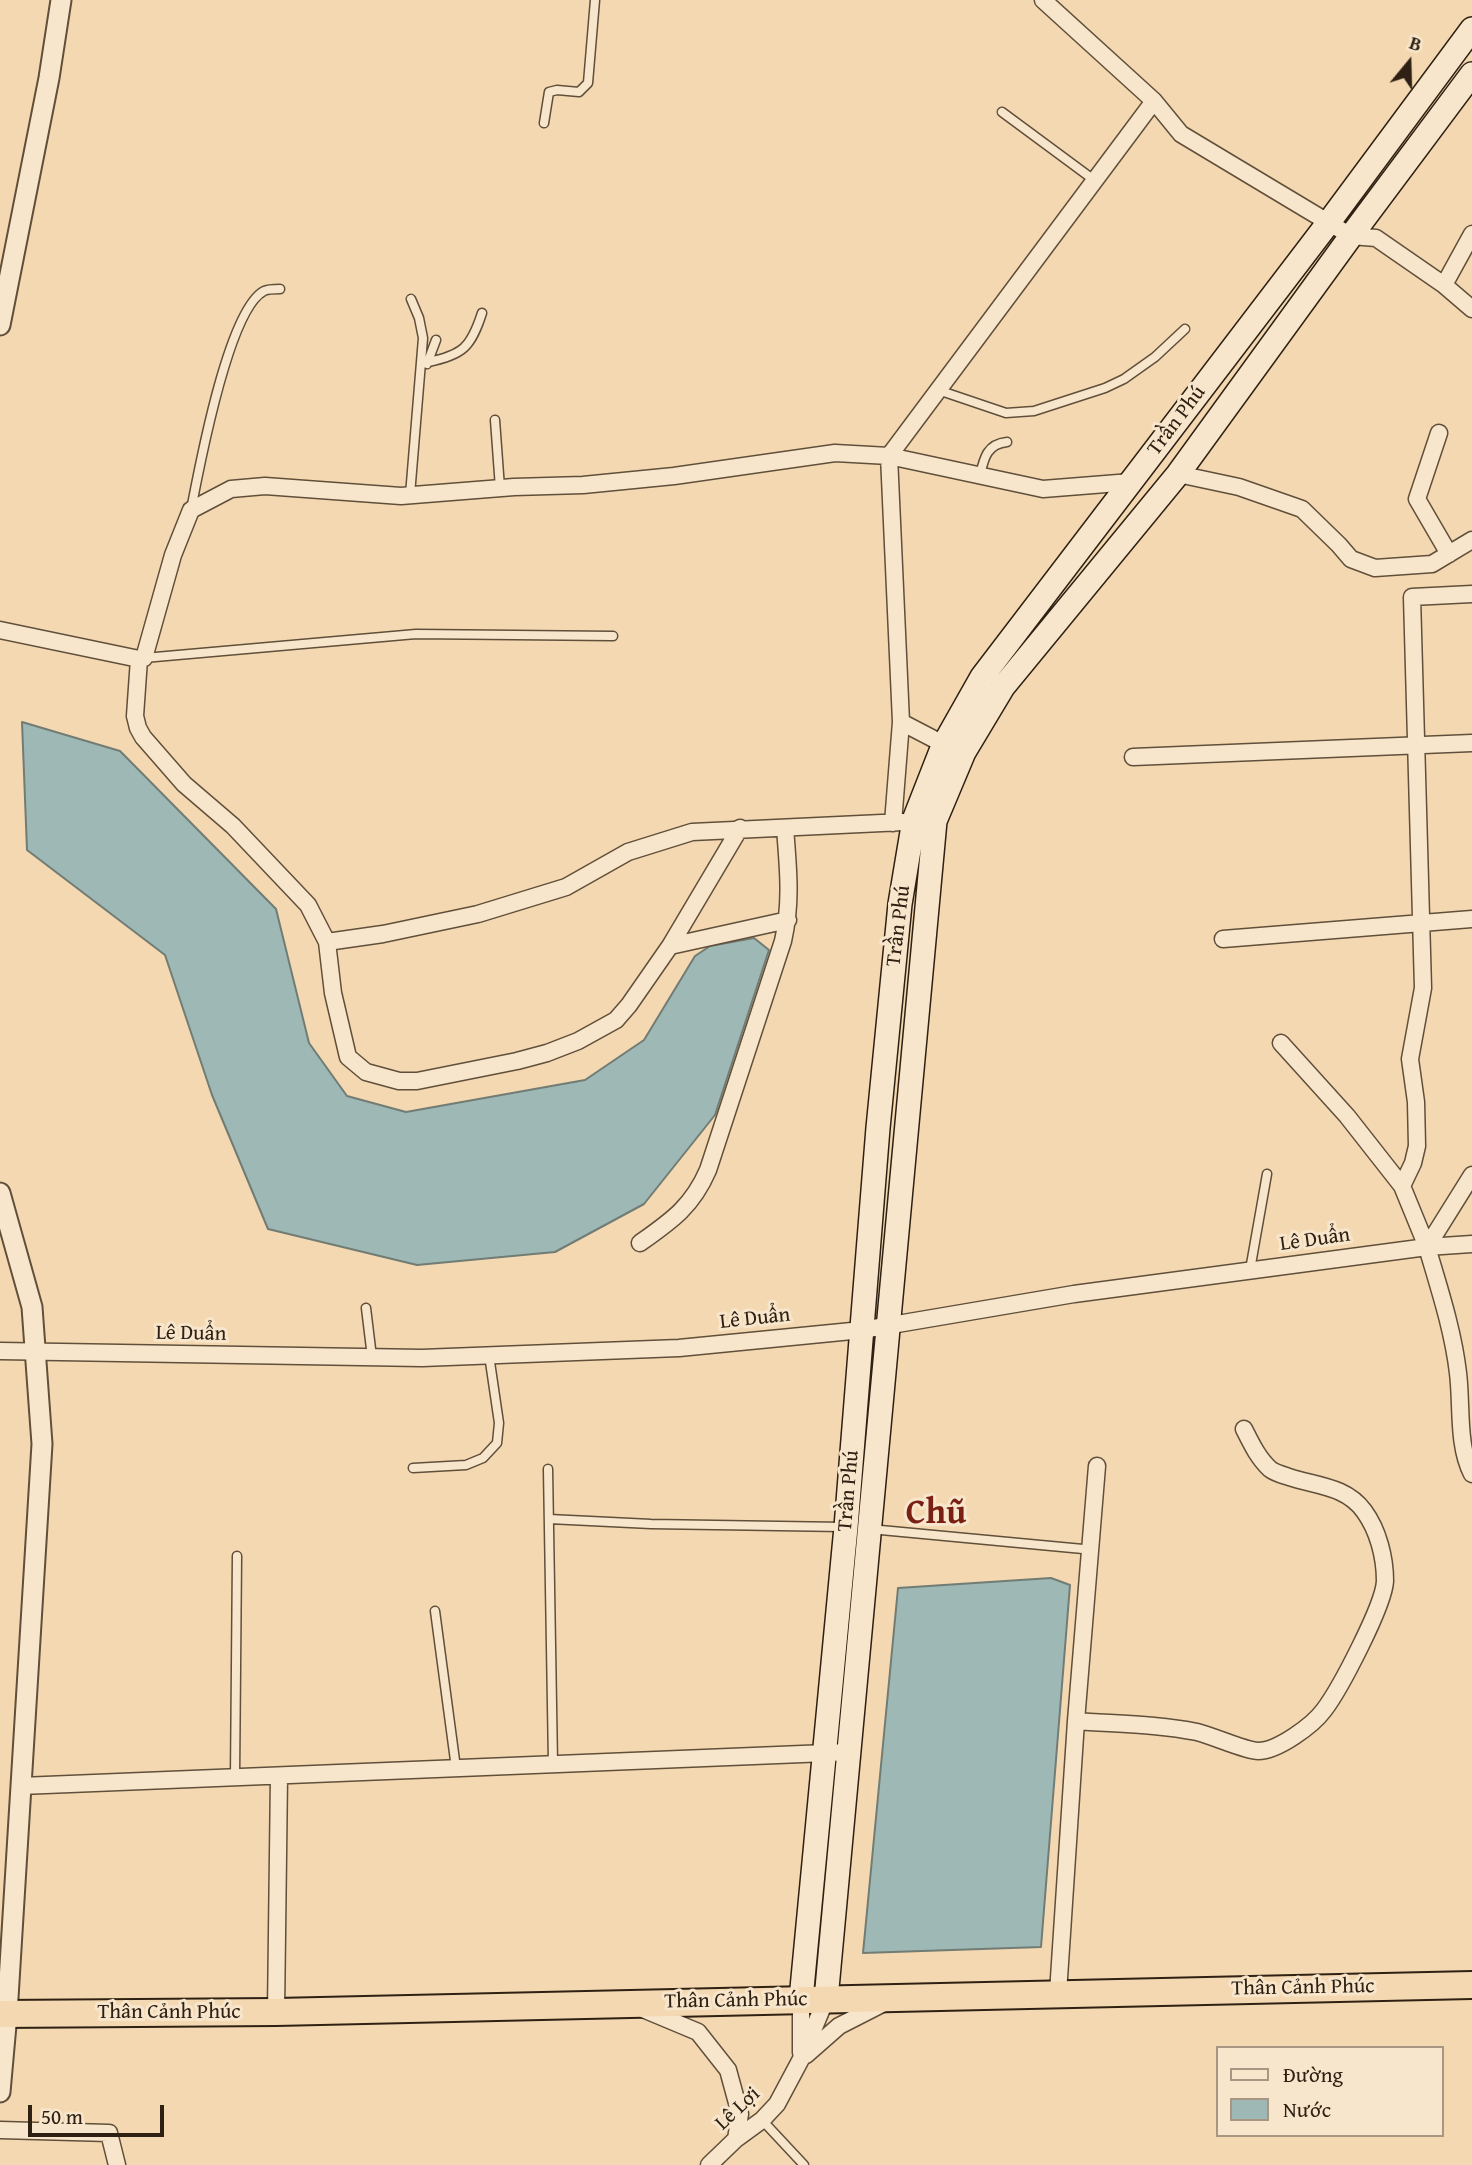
<!DOCTYPE html>
<meta charset="utf-8">
<style>
body{margin:0}
#map{position:relative;width:1472px;height:2165px;overflow:hidden;background:#f4d8b1;font-family:"Gentium Book Plus",serif}
canvas{display:block}
.legend{position:absolute;left:1216px;top:2046px;width:228px;height:91px;box-sizing:border-box;background:#f8e6cc;border:2px solid #a79782;margin:0;padding:9px 12px;list-style:none;font-size:21px;color:#2e2113}
.legend li{display:flex;align-items:center;gap:14px;height:35px}
.legend b{width:35px;border:2px solid #a79782}
.north{position:absolute;left:1374px;top:28px;width:70px;height:70px;-webkit-text-stroke:5px #f8e6cc;paint-order:stroke;rotate:19deg;font-size:19px;font-weight:700;line-height:28px;text-align:center;color:#2e2113}
.north::after{content:'';display:block;margin:auto;width:24px;height:32px;background:#2e2113;clip-path:polygon(50% 0,100% 100%,50% 72%,0 100%)}
.scale{position:absolute;left:28px;top:2105px;width:136px;height:32px;box-sizing:border-box;border:4px solid #2e2113;border-top:0;padding-left:9px;font-size:21px;line-height:24px;white-space:nowrap;color:#2e2113;-webkit-text-stroke:5px #f8e6cc;paint-order:stroke}
</style>
<div id="map">
<canvas width="1472" height="2165"></canvas>
<ul class="legend">
<li><b style="height:9px;background:#f8e6cc"></b>Đường</li>
<li><b style="height:19px;background:#9eb8b5"></b>Nước</li>
</ul>
<div class="north">B</div>
<div class="scale">50 m</div>
</div>
<script>
const c = document.querySelector('canvas').getContext('2d');
c.lineJoin = 'round';
function paint(path, color) {
  c.fillStyle = color;
  c.fill(path, 'evenodd');
}
function stroke(path, color, width, dash) {
  c.strokeStyle = color;
  c.lineWidth = width;
  c.lineCap = dash ? 'butt' : 'round';
  c.setLineDash(dash || []);
  c.stroke(path);
}
function label(font, color, halo, rows, align = 'center') {
  c.font = font + ' "Gentium Book Plus",serif';
  c.lineWidth = 6;
  c.setLineDash([]);
  c.textBaseline = 'middle';
  c.strokeStyle = halo;
  c.fillStyle = color;
  for (const [text, x, y, turn = 0] of rows) {
    c.save();
    c.translate(x, y);
    c.rotate((+turn || 0) * Math.PI / 180);
    c.textAlign = isNaN(turn) ? turn : align;
    if (halo) c.strokeText(text, 0, 0);
    c.fillText(text, 0, 0);
    c.restore();
  }
}
const water = new Path2D(`
 M22 722 120 751 276 909 309 1043 347 1096 406 1112 585 1080 644 1040 695 956 710 946 754 938 769 950 715 1115 644 1204 555 1252 417 1265 268 1229 212 1095 165 955 27 850Z
 M1051 1578 1070 1585 1041 1947 863 1953 898 1588Z`);
paint(water, '#9eb8b5');
stroke(water, '#717c74', 2);
const service = new Path2D(`
 M1002 112 1094 180
 M544 123 549 92 557 90 579 92 588 83 595 0
 M428 362C463 355 471 347 482 313
 M427 364 436 340
 M938 390 1006 413 1034 411 1105 388 1124 379 1155 357 1185 329
 M495 420 500 488
 M980 475C984 458 987 444 1007 442
 M410 495 423 338 419 318 411 299
 M191 510C199 469 228 310 264 291 268 289 275 289 280 289
 M144 658 416 634 613 636
 M1250 1270 1267 1174
 M366 1308 372 1357
 M413 1468 466 1465 483 1458 497 1443 499 1423 489 1355
 M548 1469 553 1764
 M549 1519 651 1524 843 1527
 M870 1529 1083 1549
 M435 1611 456 1768
 M235 1777 237 1556
 M762 2120 804 2165`);
const minor = new Path2D(`
 M1043 0 1154 101 1181 134 1351 236 1376 238 1444 285 1472 309
 M1444 285 1472 234
 M1439 433 1417 499 1449 554
 M1178 474 1239 487 1302 509 1339 545 1351 559 1375 568 1432 564 1472 540
 M0 630 139 659 144 658 173 555 191 510 231 489 265 486 401 496 514 487 583 485 674 476 835 453 889 456 1043 489 1131 482
 M139 659 135 716 138 728 143 737 184 784 233 826 308 905 327 942 333 993 348 1057 366 1072 399 1081H417L517 1061 547 1053 578 1041 616 1020 629 1005 670 946 740 828
 M901 722 951 748
 M1133 757 1472 743
 M893 823 901 722 889 456 1154 101
 M1223 939 1472 919
 M327 942 383 934 478 914 566 887 628 852 692 832 903 822
 M670 946 788 920
 M1281 1043 1347 1116 1402 1186 1427 1247
 M1472 1175 1427 1247C1439 1288 1453 1330 1458 1373 1462 1405 1457 1445 1472 1474
 M1402 1186 1413 1163 1417 1146 1416 1102 1410 1059 1423 988 1412 597 1472 594
 M640 1243C671 1221 692 1207 708 1170L783 941C792 902 788 867 785 828
 M0 1351 422 1358 679 1348 862 1330 1074 1294 1427 1247 1472 1244
 M1076 1721C1116 1724 1158 1724 1197 1732 1213 1736 1246 1751 1258 1751 1278 1751 1313 1725 1324 1710 1340 1689 1384 1605 1385 1581 1385 1557 1378 1530 1364 1511 1346 1486 1316 1486 1289 1477 1283 1475 1275 1473 1270 1469 1258 1458 1251 1443 1244 1429
 M21 1786 851 1752
 M1058 1993 1076 1721 1097 1466
 M801 1999V2053
 M643 2009 698 2032 728 2070 740 2114 736 2139
 M276 2012 279 1776
 M806 2055 839 2026 886 2002
 M0 2130 109 2133 117 2165
 M709 2165 736 2139 762 2120 777 2104 801 2059 826 1999`);
const tertiary = new Path2D(`
 M0 325 49 78 61 0
 M0 1193 32 1307 42 1444 7 2014 0 2092`);
const secondary = new Path2D(`
 M801 1999 846 1527 878 1128 900 904 914 820 943 746 982 677 1329 222 1472 29
 M826 1999 935 821 964 752 1003 687 1178 474 1351 236 1472 74`);
const trunk = new Path2D(`
 M0 2014 276 2012 1472 1985`);
stroke(service, '#604f3a', 11);
stroke(minor, '#604f3a', 19);
stroke(tertiary, '#604f3a', 23);
stroke(secondary, '#2e2113', 26);
stroke(trunk, '#2e2113', 30);
stroke(service, '#f8e6cc', 8);
stroke(minor, '#f8e6cc', 16);
stroke(tertiary, '#f8e6cc', 19);
stroke(secondary, '#f8e6cc', 23);
stroke(trunk, '#f4d8b1', 26);
label('21px', '#2e2113', '#f8e6cc', [
 ["Trần Phú",1177,421,-53],
 ["Trần Phú",899,926,-83],
 ["Lê Duẩn",1315,1240,-8],
 ["Lê Duẩn",755,1319,-6],
 ["Lê Duẩn",191,1334,1],
 ["Trần Phú",849,1491,-85],
 ["Thân Cảnh Phúc",1303,1988,-1],
 ["Thân Cảnh Phúc",736,2001,-1],
 ["Thân Cảnh Phúc",169,2013],
 ["Lê Lợi",738,2109,-43]
]);
label('bold 35px', '#7a1f14', '#f8e6cc', [
 ["Chũ",936,1514]
]);
</script>
